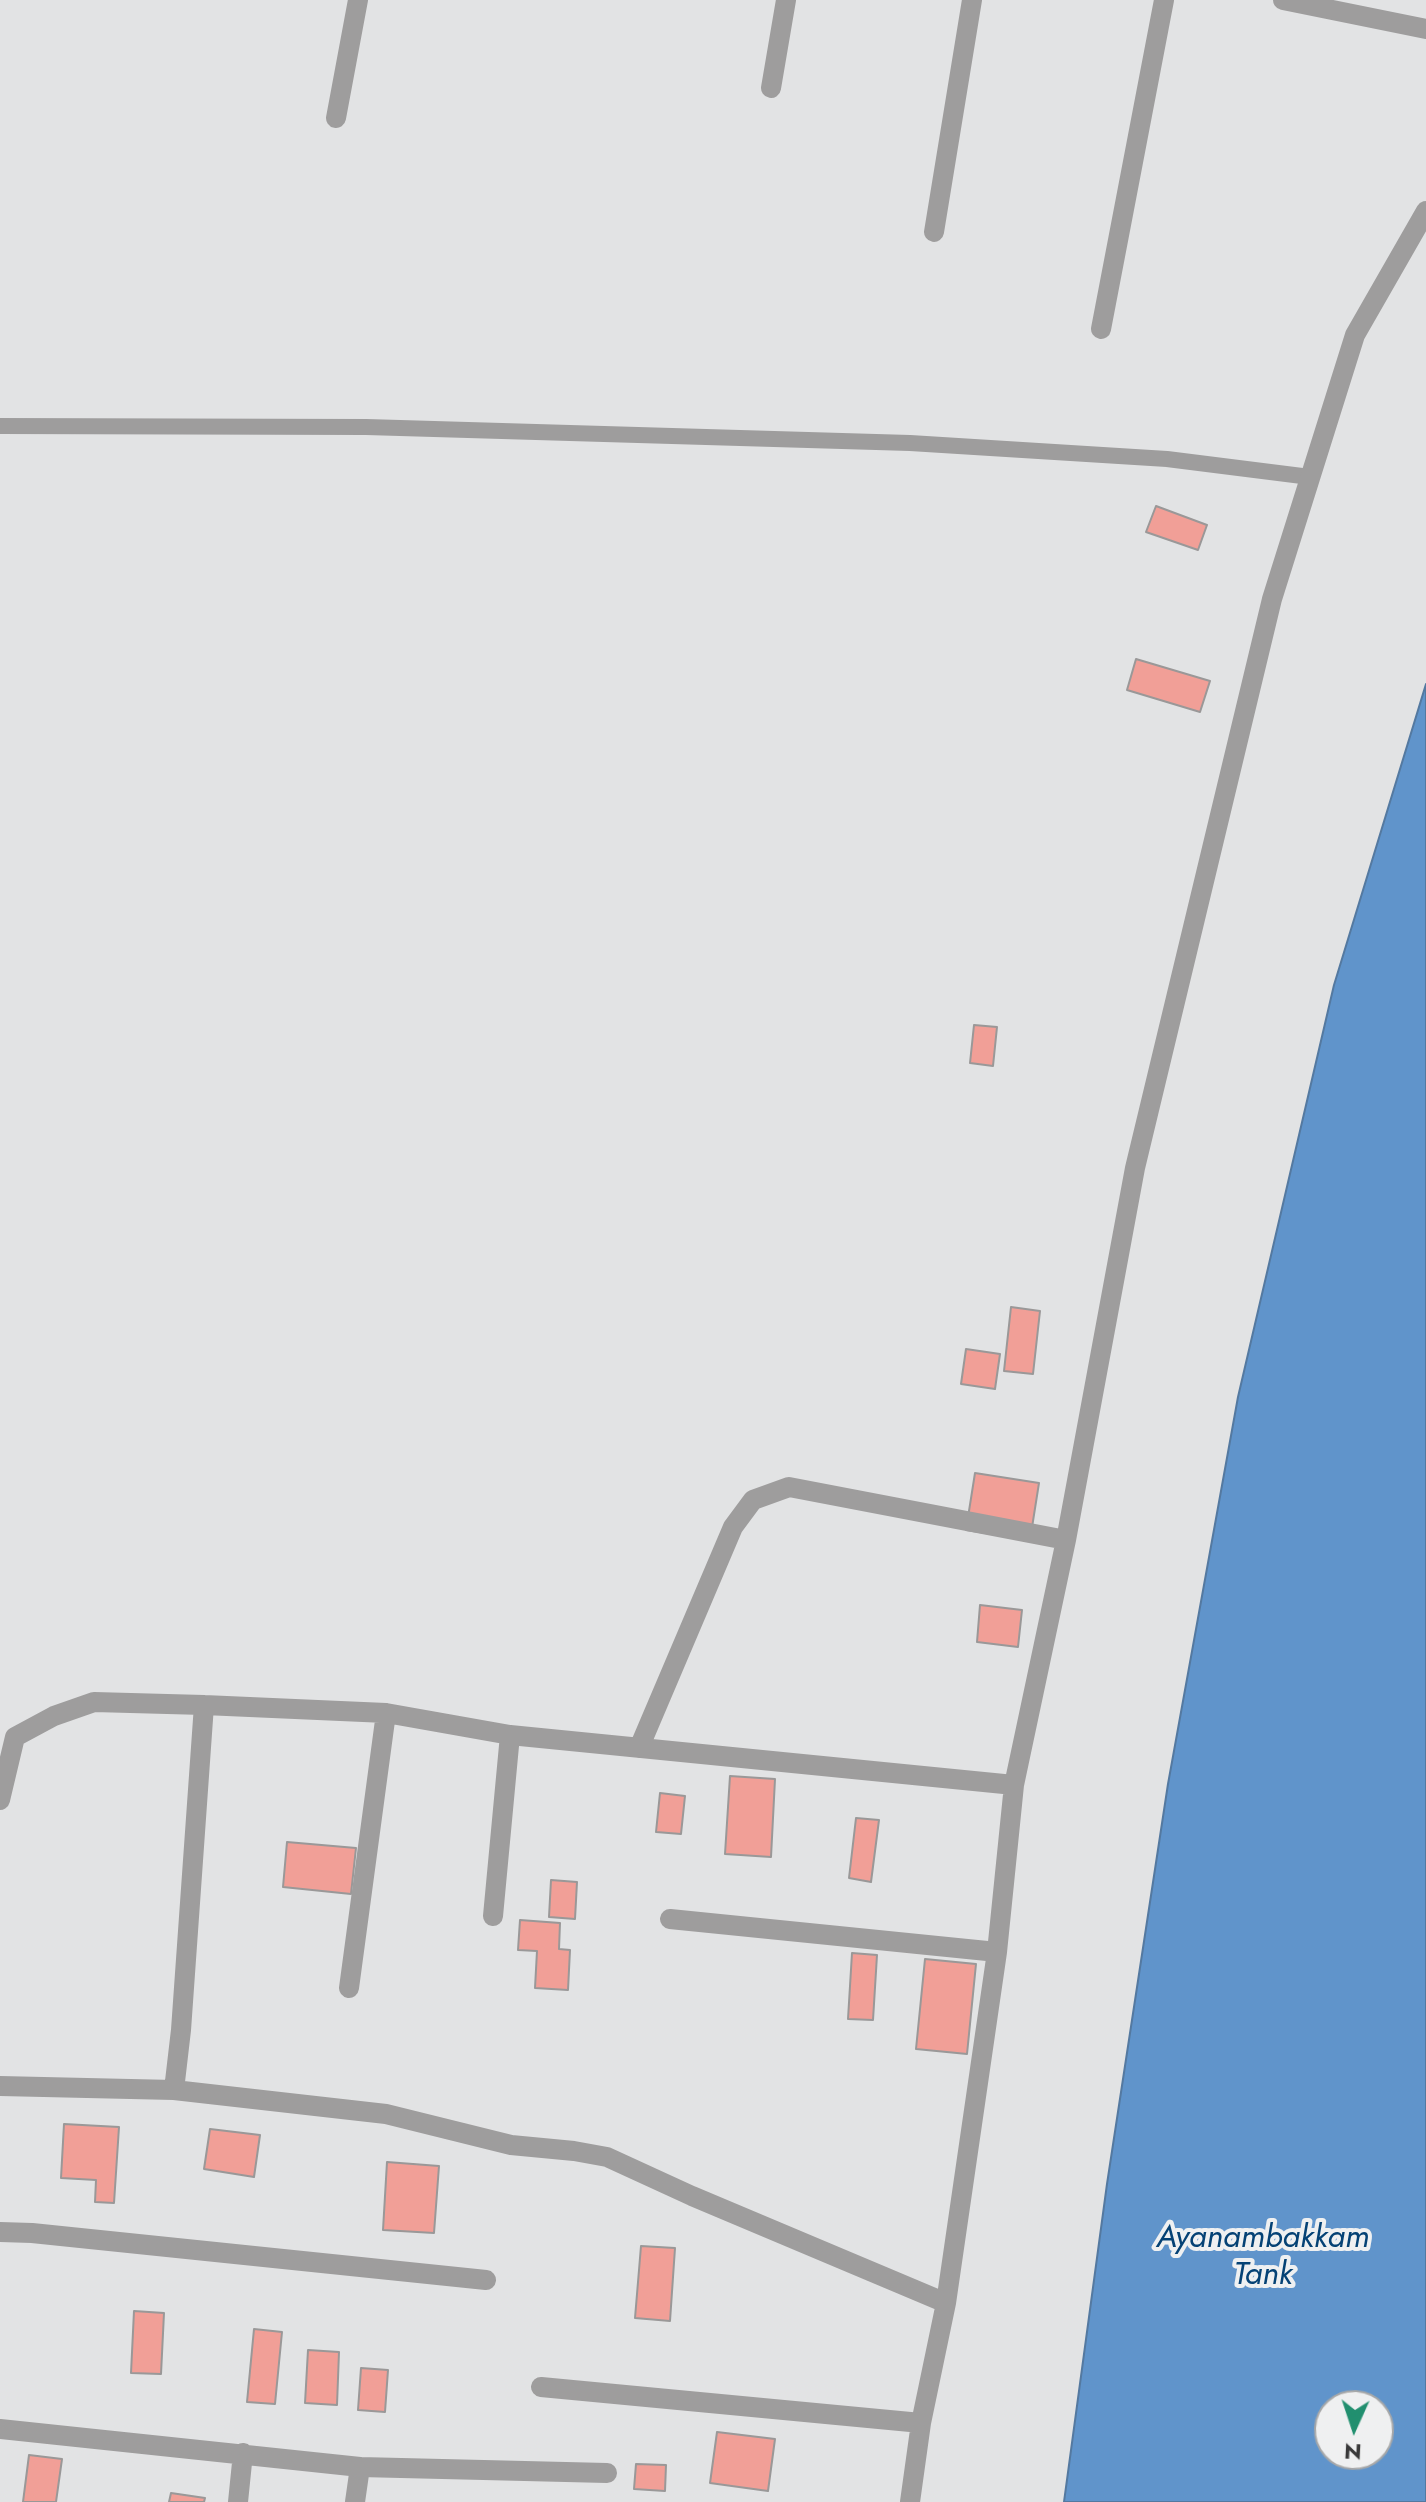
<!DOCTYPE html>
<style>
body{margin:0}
#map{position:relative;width:1426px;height:2502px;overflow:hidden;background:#e2e3e4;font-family:Jost,sans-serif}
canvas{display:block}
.north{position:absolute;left:1314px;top:2390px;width:80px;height:80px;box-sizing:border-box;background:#eff0f1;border:2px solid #a6a7a8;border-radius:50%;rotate:183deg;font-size:22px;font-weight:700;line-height:32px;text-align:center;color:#39393a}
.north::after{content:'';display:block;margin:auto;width:28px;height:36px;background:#218f6f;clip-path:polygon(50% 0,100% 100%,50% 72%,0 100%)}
</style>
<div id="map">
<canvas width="1426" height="2502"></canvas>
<div class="north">N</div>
</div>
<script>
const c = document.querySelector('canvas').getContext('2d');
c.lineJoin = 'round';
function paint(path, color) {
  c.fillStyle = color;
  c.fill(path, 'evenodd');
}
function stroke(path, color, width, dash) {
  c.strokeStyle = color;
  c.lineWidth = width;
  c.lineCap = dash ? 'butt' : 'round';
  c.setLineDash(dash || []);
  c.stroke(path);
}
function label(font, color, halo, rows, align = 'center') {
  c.font = font + ' Jost,sans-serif';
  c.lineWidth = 8;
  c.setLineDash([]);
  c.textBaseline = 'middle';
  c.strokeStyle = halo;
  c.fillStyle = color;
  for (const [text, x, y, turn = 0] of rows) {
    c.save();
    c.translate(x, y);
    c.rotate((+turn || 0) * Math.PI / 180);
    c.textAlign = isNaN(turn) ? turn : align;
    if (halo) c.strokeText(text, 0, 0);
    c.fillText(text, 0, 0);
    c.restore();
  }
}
const water = new Path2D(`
 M1426 684V2502H1064L1107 2184 1168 1784 1238 1397 1334 985ZM1330 2406H1378V2454H1330Z`);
paint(water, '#6094cb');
stroke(water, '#5479a0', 2);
const building = new Path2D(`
 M1156 506 1207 525 1198 550 1146 532Z
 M1136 659 1210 681 1200 712 1127 690Z
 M974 1025 997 1027 993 1066 970 1063Z
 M1011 1307 1040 1311 1033 1374 1004 1371Z
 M966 1349 1000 1354 995 1389 961 1384Z
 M975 1473 1039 1483 1030 1540 966 1530Z
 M980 1605 1022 1610 1018 1647 977 1642Z
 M730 1776 775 1779 771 1857 725 1854Z
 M660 1793 685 1796 681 1834 656 1832Z
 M856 1818 879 1820 871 1882 849 1878Z
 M287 1842 356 1848 351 1894 283 1887Z
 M551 1880 577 1882 575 1919 549 1917Z
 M520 1920 560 1923 559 1949 570 1950 568 1990 535 1988 537 1951 518 1950Z
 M852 1953 877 1955 873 2020 848 2019Z
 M925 1959 976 1964 967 2054 916 2049Z
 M64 2124 119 2127 114 2203 95 2202 96 2180 61 2178Z
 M210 2129 260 2135 254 2177 204 2169Z
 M387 2162 439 2166 434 2233 383 2230Z
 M641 2246 675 2248 670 2321 635 2318Z
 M134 2311 164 2313 161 2374 131 2373Z
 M254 2329 282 2332 275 2404 247 2402Z
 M308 2350 339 2352 337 2405 305 2403Z
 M361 2368 388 2370 385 2412 358 2410Z
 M717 2432 775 2439 768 2491 710 2483Z
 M29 2455 62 2459 56 2502H23Z
 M636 2464 666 2465 665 2491 634 2489Z
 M171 2493 205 2498 204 2502H169Z`);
paint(building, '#f19f97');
stroke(building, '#9a9898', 2);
stroke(new Path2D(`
 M0 426 366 427 910 443 1167 459 1310 477`), '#9e9d9d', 16);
stroke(new Path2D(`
 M1283 0 1426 29
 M771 88 786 0
 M336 118 358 0
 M934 232 972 0
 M1101 329 1164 0
 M639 1748 733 1527 753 1500 789 1487 1066 1540
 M0 1800 15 1737 54 1716 94 1702 204 1705 386 1713 510 1735 1014 1785
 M493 1916 510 1735
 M670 1919 997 1952
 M349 1988 386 1713
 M0 2086 174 2090 386 2114 511 2145 574 2151 607 2157 692 2196 946 2303
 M174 2090 181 2030 204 1705
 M0 2232 32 2233 486 2280
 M541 2387 921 2423
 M0 2429 360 2467 607 2473
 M238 2502 243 2453
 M355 2502 360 2467
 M910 2502 921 2423 946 2303 997 1952 1014 1785 1066 1540 1135 1168 1272 599 1355 335 1426 211`), '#9e9d9d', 20);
label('italic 32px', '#054275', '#eff0f1', [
 ["Ayanambakkam",1263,2239],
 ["Tank",1263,2276]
]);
</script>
